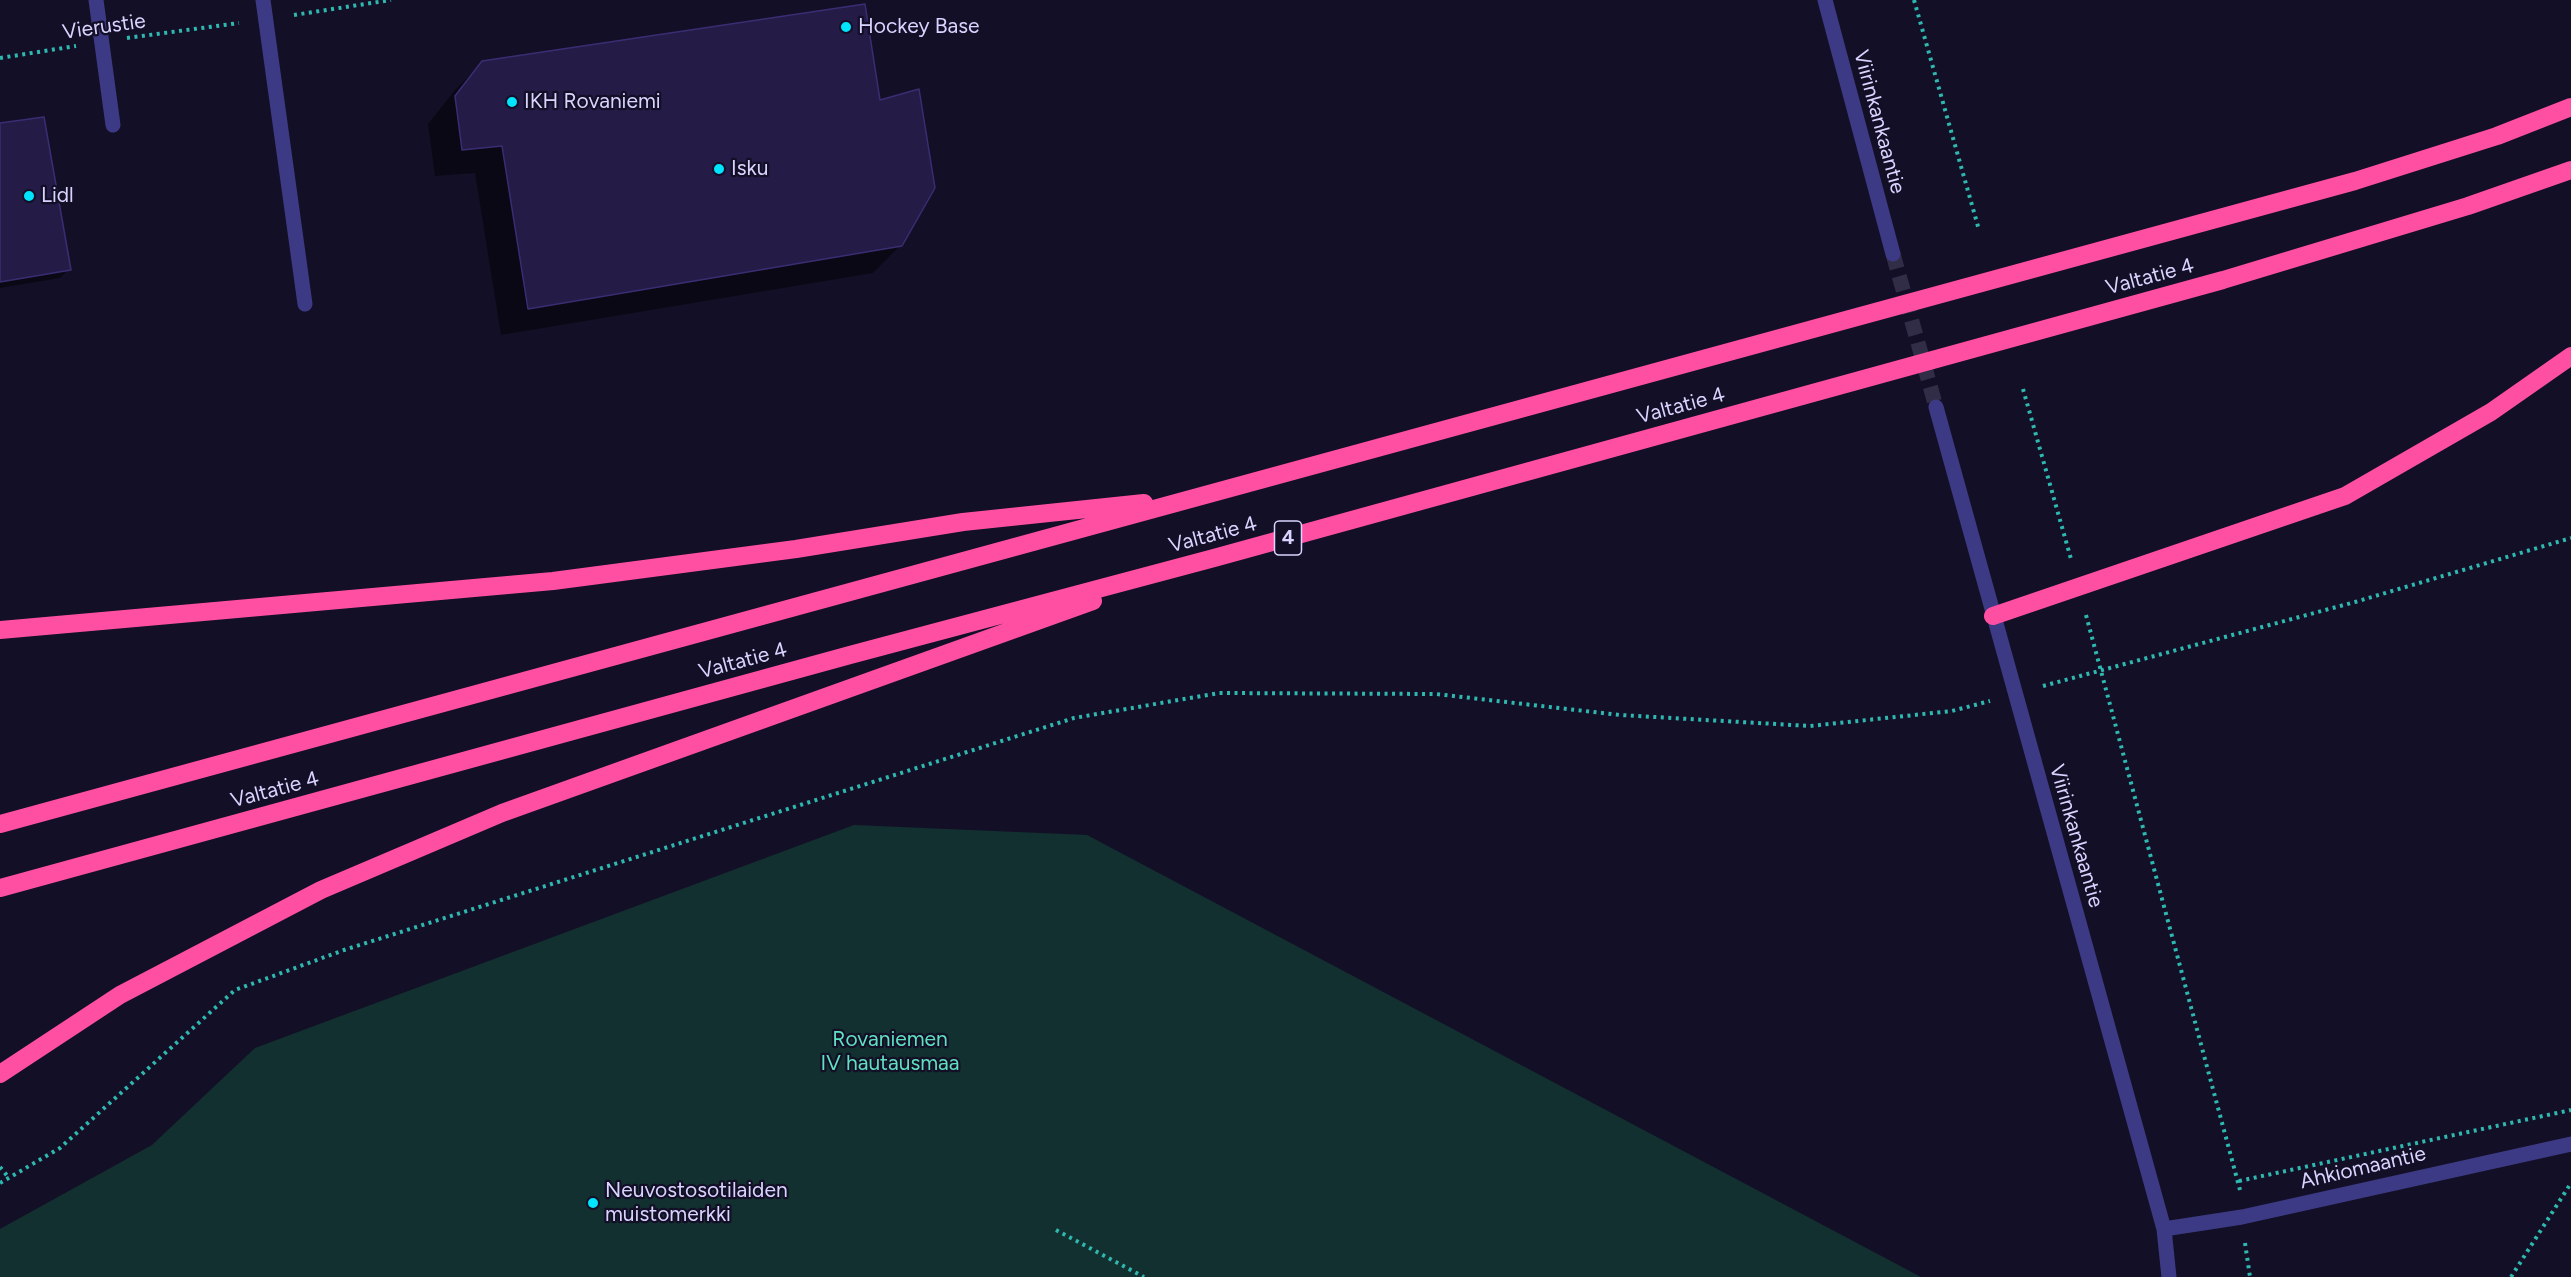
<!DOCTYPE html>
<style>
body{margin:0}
canvas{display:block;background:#130f26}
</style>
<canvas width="2571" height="1277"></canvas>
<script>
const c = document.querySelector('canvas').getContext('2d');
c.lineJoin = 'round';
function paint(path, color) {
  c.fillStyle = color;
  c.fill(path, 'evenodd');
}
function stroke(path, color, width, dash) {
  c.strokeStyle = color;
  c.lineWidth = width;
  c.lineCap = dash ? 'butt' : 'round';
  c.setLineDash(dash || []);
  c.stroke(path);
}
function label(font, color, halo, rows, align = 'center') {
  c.font = font + ' Figtree,sans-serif';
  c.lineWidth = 4.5;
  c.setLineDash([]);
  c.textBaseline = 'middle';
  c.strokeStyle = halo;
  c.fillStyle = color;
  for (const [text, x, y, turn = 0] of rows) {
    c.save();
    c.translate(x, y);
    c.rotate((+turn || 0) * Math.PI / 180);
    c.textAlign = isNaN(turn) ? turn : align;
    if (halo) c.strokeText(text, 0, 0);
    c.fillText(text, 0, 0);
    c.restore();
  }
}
paint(new Path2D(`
 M854 825 1087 835 1921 1277H0V1229L152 1145 255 1048Z`), '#12302f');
paint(new Path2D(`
 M483 62 879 102 901 245 873 273 501 335 475 173 435 176 428 124 455 90Z
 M0 125 69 269 60 278 0 288Z`), '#0007');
const building = new Path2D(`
 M865 4 880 100 919 89 935 188 902 246 528 309 502 146 462 150 455 96 482 61Z
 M44 117 71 270 0 282V123Z`);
paint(building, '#241b47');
stroke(building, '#3b2d73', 1.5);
stroke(new Path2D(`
 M1893 254 1936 407`), '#312d47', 15, [15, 8]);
stroke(new Path2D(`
 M1914 0 1979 230
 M294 15 391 0
 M127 38 239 23
 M0 58 76 46
 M2023 389 2071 559
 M2086 615 2240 1190
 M2043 686 2355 602 2571 538
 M0 1167 9 1178
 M2239 1181 2571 1110
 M0 1183 60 1148 235 990 344 950 1074 718 1219 693 1436 694 1620 715 1810 726 1952 711 1990 701
 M1056 1230 1144 1277
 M2245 1243 2250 1277
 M2511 1277 2571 1183`), '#2fb8b0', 4, [3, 4.5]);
stroke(new Path2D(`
 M96 0 113 125
 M263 0 305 304
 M1825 0 1893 254
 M1936 407 2164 1229 2169 1277
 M2164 1229 2242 1217 2571 1144`), '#3d3a85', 15);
stroke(new Path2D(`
 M1993 616 2345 496 2491 412 2571 356
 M0 630 553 581 796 549 963 522 1144 503
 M0 824 2355 181 2497 136 2571 107
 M0 888 850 655 1214 558 2223 280 2468 206 2571 170
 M0 1074 120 995 321 890 502 813 1093 601`), '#ff4fa3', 18);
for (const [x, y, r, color] of [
 [846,27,6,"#00e5ff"],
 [512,102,6,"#00e5ff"],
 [719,169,6,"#00e5ff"],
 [29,196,6,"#00e5ff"],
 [593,1203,6,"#00e5ff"]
]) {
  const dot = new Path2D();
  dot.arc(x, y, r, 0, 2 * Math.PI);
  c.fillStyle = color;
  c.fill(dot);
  stroke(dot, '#130f26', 2);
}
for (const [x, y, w] of [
 [1288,538,27]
]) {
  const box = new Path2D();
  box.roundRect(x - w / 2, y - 17, w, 34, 4.5);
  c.fillStyle = '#130f26';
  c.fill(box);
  stroke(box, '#d9d4ff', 1.5);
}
label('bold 20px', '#d9d4ff', null, [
 ["4",1288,538]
]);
label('21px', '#d9d4ff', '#130f26', [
 ["Vierustie",104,27,-8],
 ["Viirinkankaantie",1879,122,75],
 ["Valtatie 4",2150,277,-15],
 ["Valtatie 4",1681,406,-15],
 ["Valtatie 4",1213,535,-15],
 ["Valtatie 4",743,661,-15],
 ["Valtatie 4",275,790,-15],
 ["Viirinkankaantie",2076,836,74],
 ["Ahkiomaantie",2363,1168,-13]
]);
label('21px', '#d9d4ff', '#130f26', [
 ["Hockey Base",858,27],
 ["IKH Rovaniemi",524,102],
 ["Isku",731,169],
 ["Lidl",41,196],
 ["Neuvostosotilaiden",605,1191],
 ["muistomerkki",605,1215]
], 'left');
label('21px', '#5fe0c0', '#130f26', [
 ["Rovaniemen",890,1040],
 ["IV hautausmaa",890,1064]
]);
</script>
